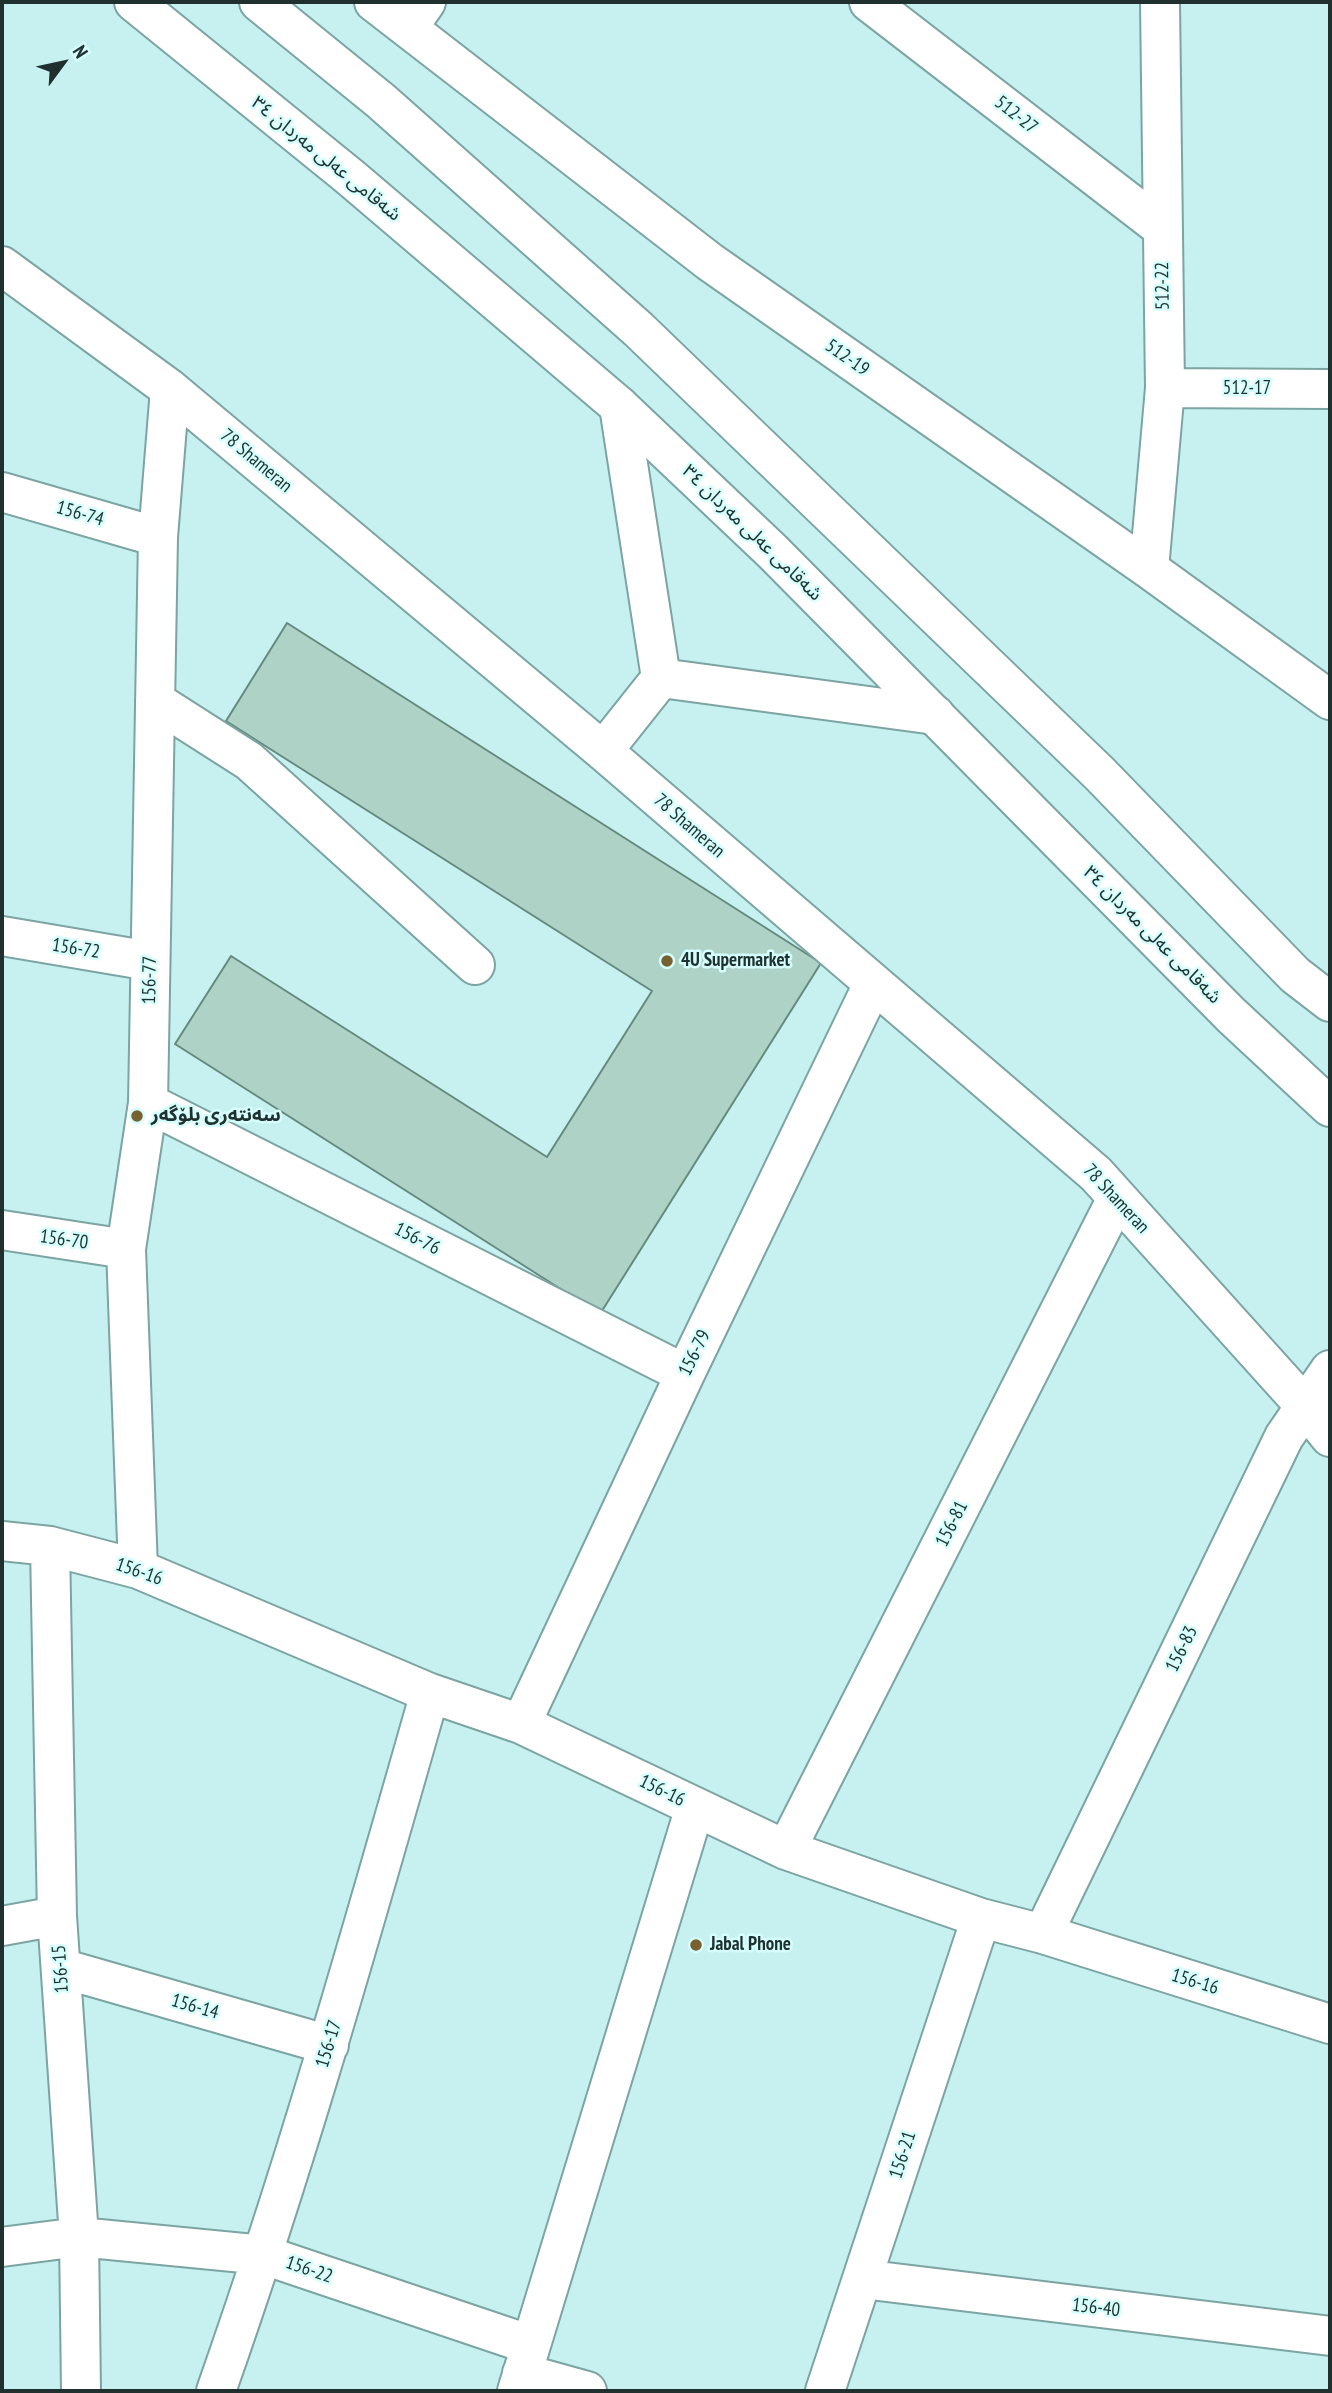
<!DOCTYPE html>
<meta charset="utf-8">
<style>
body{margin:0}
#map{position:relative;width:1332px;height:2393px;overflow:hidden;background:#c7f1f0;font-family:"PT Sans Narrow",sans-serif}
canvas{display:block}
.frame{position:absolute;inset:0;border:4px solid #1f302f;pointer-events:none}
.north{position:absolute;left:28px;top:28px;width:70px;height:70px;-webkit-text-stroke:5px #d4fffd;paint-order:stroke;rotate:57deg;font-size:19px;font-weight:700;line-height:28px;text-align:center;color:#1f302f}
.north::after{content:'';display:block;margin:auto;width:24px;height:32px;background:#1f302f;clip-path:polygon(50% 0,100% 100%,50% 72%,0 100%)}
</style>
<div id="map">
<canvas width="1332" height="2393"></canvas>
<div class="frame"></div>
<div class="north">N</div>
</div>
<script>
const c = document.querySelector('canvas').getContext('2d');
c.lineJoin = 'round';
function paint(path, color) {
  c.fillStyle = color;
  c.fill(path, 'evenodd');
}
function stroke(path, color, width, dash) {
  c.strokeStyle = color;
  c.lineWidth = width;
  c.lineCap = dash ? 'butt' : 'round';
  c.setLineDash(dash || []);
  c.stroke(path);
}
function label(font, color, halo, rows, align = 'center') {
  c.font = font + ' "PT Sans Narrow","Noto Sans Arabic",sans-serif';
  c.lineWidth = 5;
  c.setLineDash([]);
  c.textBaseline = 'middle';
  c.strokeStyle = halo;
  c.fillStyle = color;
  for (const [text, x, y, turn = 0] of rows) {
    c.save();
    c.translate(x, y);
    c.rotate((+turn || 0) * Math.PI / 180);
    c.textAlign = isNaN(turn) ? turn : align;
    if (halo) c.strokeText(text, 0, 0);
    c.fillText(text, 0, 0);
    c.restore();
  }
}
const building = new Path2D(`
 M287 623 821 963 600 1314 175 1044 231 956 547 1157 652 991 226 721Z`);
paint(building, '#aed3c6');
stroke(building, '#65897c', 2);
const minor = new Path2D(`
 M374 2 710 262 1149 569 1330 700
 M869 2 1162 228
 M408 28 426 2
 M2 266 170 389 603 751 1096 1174 1305 1406 1330 1437
 M1165 388 1330 389
 M2 492 158 537
 M1149 569 1165 388 1160 2
 M661 678 935 715
 M155 701 249 761 475 965
 M603 751 661 678 619 406
 M2 936 150 961
 M148 1103 685 1374
 M2 1230 126 1249
 M2 1541 50 1546 138 1569 430 1693 521 1724 786 1850 981 1918 1043 1934 1330 2024
 M50 1546 57 1916 79 2237 81 2391
 M138 1569 126 1249 148 1103 158 537 170 389
 M521 1724 685 1374 873 984
 M786 1850 1117 1198
 M2 1926 57 1916
 M1043 1934 1284 1437 1330 1370
 M61 1968 329 2045
 M2 2247 79 2237 264 2255 531 2345
 M862 2279 1330 2336
 M522 2373 587 2391
 M216 2391C297 2162 363 1927 430 1693
 M517 2391 695 1807
 M825 2391 981 1918`);
const major = new Path2D(`
 M134 2 350 177 619 406 773 552 1231 1015 1330 1107
 M259 2 381 101 638 329 1100 774 1295 975 1330 1002`);
stroke(minor, '#7ba4a2', 42);
stroke(major, '#7ba4a2', 42);
stroke(minor, '#fff', 38);
stroke(major, '#fff', 38);
for (const [x, y, r, color] of [
 [667,961,7,"#796031"],
 [137,1116,7,"#796031"],
 [696,1945,7,"#796031"]
]) {
  const dot = new Path2D();
  dot.arc(x, y, r, 0, 2 * Math.PI);
  c.fillStyle = color;
  c.fill(dot);
  stroke(dot, '#d4fffd', 2.5);
}
label('19px', '#1f302f', '#d4fffd', [
 ["512-27",1016,115,38],
 ["شەقامی عەلی مەردان ٣٤",326,159,39],
 ["512-22",1163,286,-91],
 ["512-19",847,358,35],
 ["512-17",1247,389],
 ["78 Shameran",256,461,40],
 ["156-74",80,514,16],
 ["شەقامی عەلی مەردان ٣٤",752,533,44],
 ["78 Shameran",689,826,41],
 ["شەقامی عەلی مەردان ٣٤",1152,935,45],
 ["156-72",76,949,9],
 ["156-77",150,980,-89],
 ["78 Shameran",1116,1199,47],
 ["156-76",417,1239,27],
 ["156-70",64,1240,8],
 ["156-79",695,1353,-64],
 ["156-81",952,1524,-63],
 ["156-16",139,1572,19],
 ["156-83",1182,1649,-64],
 ["156-16",662,1791,26],
 ["156-15",61,1969,-94],
 ["156-16",1195,1982,17],
 ["156-14",195,2007,16],
 ["156-17",329,2044,-73],
 ["156-21",903,2155,-72],
 ["156-22",309,2270,19],
 ["156-40",1096,2308,7]
]);
label('bold 19px', '#1f302f', '#d4fffd', [
 ["4U Supermarket",681,961],
 ["سەنتەری بلۆگەر",151,1116],
 ["Jabal Phone",710,1945]
], 'left');
</script>
